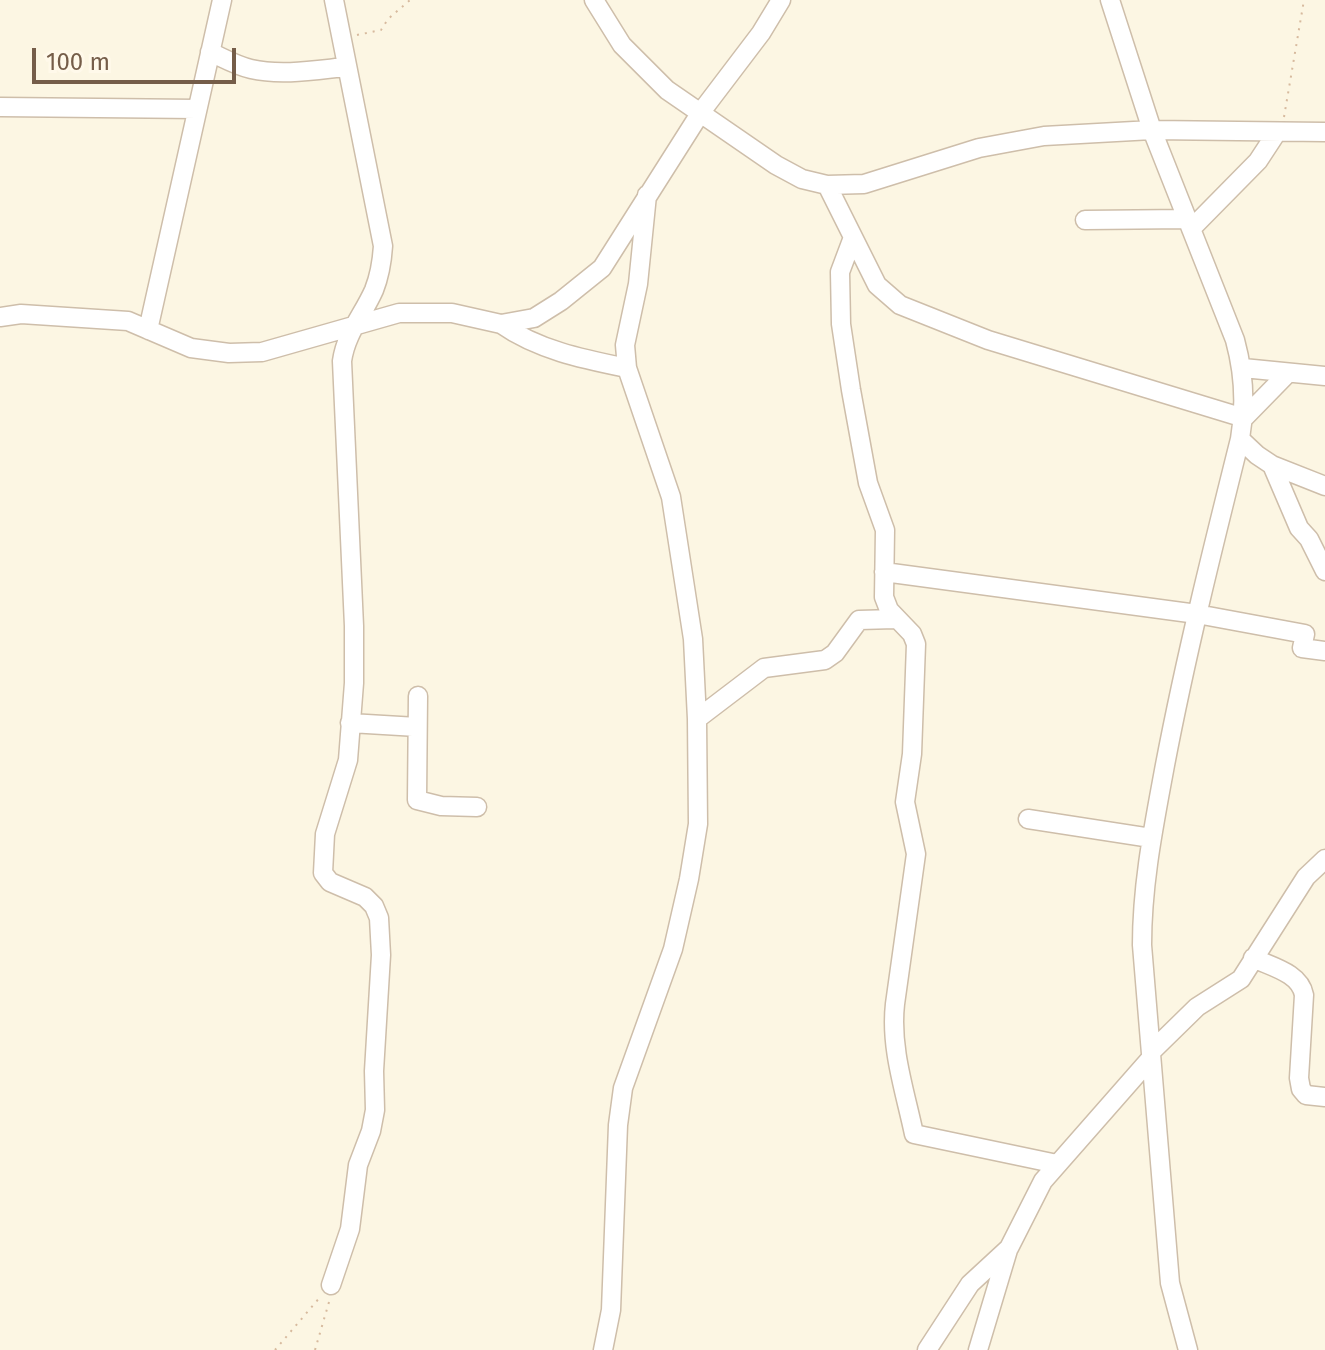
<!DOCTYPE html>
<style>
body{margin:0}
#map{position:relative;width:1325px;height:1350px;overflow:hidden;background:#fcf6e3;font-family:"Fira Sans",sans-serif}
canvas{display:block}
.scale{position:absolute;left:32px;top:48px;width:204px;height:36px;box-sizing:border-box;border:4px solid #755d49;border-top:0;padding-left:10px;font-size:24px;line-height:28px;white-space:nowrap;color:#755d49;-webkit-text-stroke:6px #fff9ea;paint-order:stroke}
</style>
<div id="map">
<canvas width="1325" height="1350"></canvas>
<div class="scale">100 m</div>
</div>
<script>
const c = document.querySelector('canvas').getContext('2d');
c.lineJoin = 'round';
function stroke(path, color, width, dash) {
  c.strokeStyle = color;
  c.lineWidth = width;
  c.lineCap = dash ? 'butt' : 'round';
  c.setLineDash(dash || []);
  c.stroke(path);
}
const minor = new Path2D(`
 M594 0 622 45 667 90 776 165 802 179 827 185 864 184 979 148 1044 136 1152 130 1325 132
 M1110 0 1152 130 1235 340C1244 373 1246 405 1240 439 1213 547 1186 655 1165 765 1154 825 1142 883 1142 945L1170 1283 1188 1350
 M210 52C223 58 237 66 251 69 281 76 316 70 346 67
 M0 107 197 109
 M827 185 877 285 900 305 988 340 1244 418 1288 373
 M1085 220 1187 219
 M1191 229 1258 161 1277 132
 M852 240 840 272 841 324 851 390 868 483 885 530 884 597 889 610 912 634 916 644 912 754 905 802 916 854 895 1004C890 1048 905 1091 914 1134L1057 1164
 M0 317 21 314 128 321 191 348 229 353 262 352 399 313H452L501 324 534 318 561 301 602 268 701 112 761 33 781 0
 M501 324C538 350 583 359 627 368
 M148 330 222 0
 M1243 368 1325 376
 M1240 439 1257 455 1272 465 1299 528 1309 539 1325 571
 M1272 465 1325 486
 M884 572 1197 614 1305 634 1302 648 1325 651
 M418 696 417 800 441 806 477 807
 M697 719 764 668 825 660 835 653 859 620 895 619
 M350 723 417 727
 M1028 819 1151 838
 M1253 958C1272 967 1300 973 1304 995L1299 1078 1301 1089 1306 1095 1325 1097
 M1151 1052 1197 1007 1241 979 1306 877 1325 859
 M331 1285 350 1229 358 1165 371 1131 375 1110 374 1071 381 955 379 918 374 906 365 897 330 882 323 873 325 834 348 760 354 683V626L342 361C346 333 363 315 374 290 380 275 382 261 383 246L334 0
 M603 1350 611 1310 618 1125 623 1088 673 949 689 879 698 824 697 719 693 639 671 497 627 368 625 345 638 284 647 195
 M927 1350 970 1284 1009 1248 1043 1181 1151 1058
 M978 1350 1008 1250`);
stroke(minor, '#cebeaa', 21);
stroke(new Path2D(`
 M357 35 381 30 388 19 410 0
 M1284 117 1304 0
 M275 1350 321 1296
 M315 1350 329 1302`), '#d7ba9e', 2, [2, 6]);
stroke(minor, '#fff', 18);
</script>
